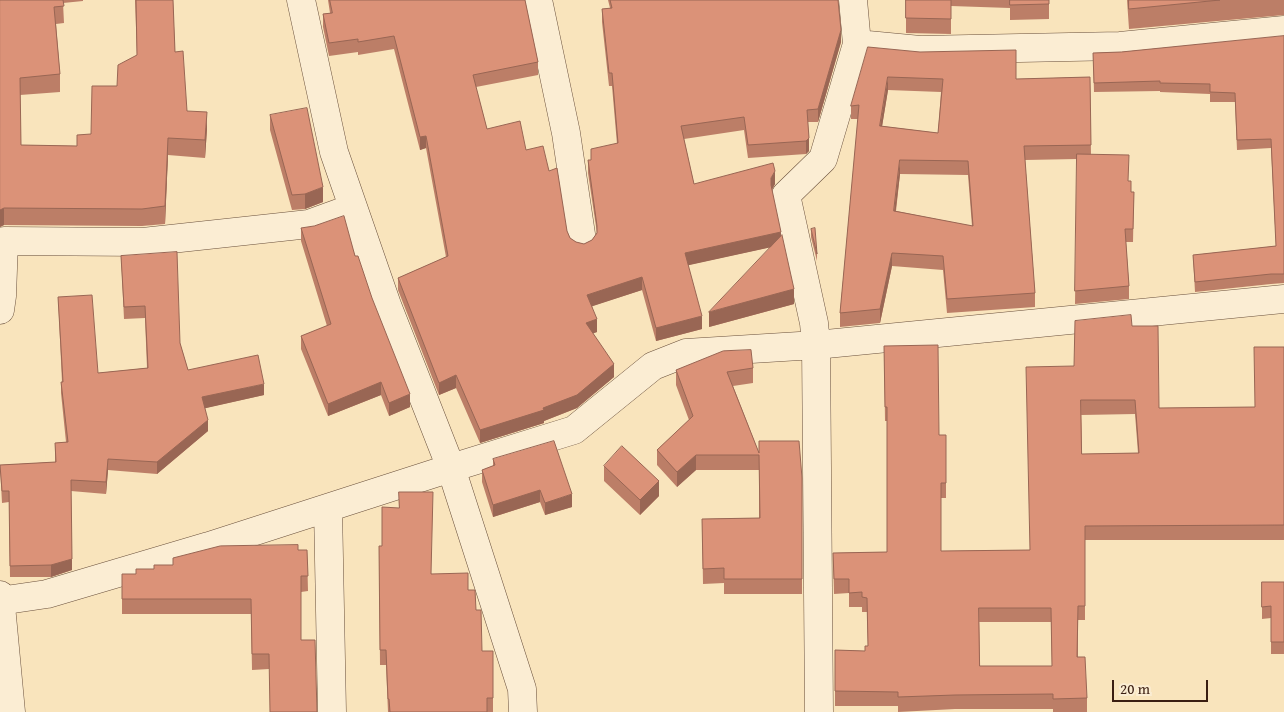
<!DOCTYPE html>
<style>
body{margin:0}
#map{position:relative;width:1284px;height:712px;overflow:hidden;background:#f9e4bc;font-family:"Gentium Book Plus",serif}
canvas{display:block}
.scale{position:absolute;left:1112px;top:680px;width:96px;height:22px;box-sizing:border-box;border:2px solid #3b1e11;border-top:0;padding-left:6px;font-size:15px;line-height:18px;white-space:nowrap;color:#3b1e11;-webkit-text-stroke:4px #fbedd3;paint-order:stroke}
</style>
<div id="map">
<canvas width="1284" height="712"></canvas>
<div class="scale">20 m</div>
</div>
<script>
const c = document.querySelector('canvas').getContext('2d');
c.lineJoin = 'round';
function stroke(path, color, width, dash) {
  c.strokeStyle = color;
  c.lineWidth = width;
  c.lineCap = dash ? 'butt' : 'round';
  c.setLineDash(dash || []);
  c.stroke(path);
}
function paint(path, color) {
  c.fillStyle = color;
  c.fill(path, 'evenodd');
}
const minor = new Path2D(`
 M301 0 334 152 387 305 451 468 522 689 523 712
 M538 0 566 133 582 241
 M857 44 920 50 1120 46 1284 30
 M0 310 2 296 4 241 143 242 309 224 353 208
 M328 508 332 712
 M0 595 11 712
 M0 601 47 594 209 546 451 468 574 430 653 366 686 353 816 345 1284 299
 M819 712 816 345 814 323 786 195 823 159 857 44 853 0`);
stroke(minor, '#6a503c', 29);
stroke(minor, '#fbedd3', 28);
paint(new Path2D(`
 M0 0H83V1L63 3 64 23 56 24 60 74V92L20 95 21 145 77 146 91 134 117 86 137 55 135 0H173L175 52 187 111 207 129 205 158 168 155 165 224 142 226 4 225 0 227Z
 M328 0H525L538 62V75L476 87 487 129 526 150 549 171 567 231 570 238 576 242 584 244 592 240 597 233 588 173V160H591L617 144 612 86H609L602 22V9L610 8 608 0H838L841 42 818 122H808L809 151 806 154 748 158 744 130 684 139 694 184H775L772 190 794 304 709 327 771 247 688 265 702 329 656 341 642 290 592 306 597 332 593 333 614 377 577 408 544 421V423L480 443 456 388 439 395 398 290V278L446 257 426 148 420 150 394 49 358 55V52L329 56 323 27V14L330 13Z
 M906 0H1049V19L1010 20V8L951 6V34L906 33Z
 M1127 0H1284V15L1129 29Z
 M1284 36V283L1271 284 1195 292 1193 255 1276 246 1271 148 1237 150 1235 102H1210V94L1160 92V91L1094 92 1093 53 1121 52Z
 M868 47 1016 79 1090 77 1091 155 1128 181 1131 192H1134L1133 242H1126L1129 286V299L1075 304 1077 159 1025 160 1035 293V307L947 313 943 270 892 266 880 323 840 327V313L858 119H851V106ZM888 90 941 92 938 133 882 126ZM900 174 968 175 972 226 896 211Z
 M270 115 323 202 305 209 292 210 270 130Z
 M301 228 355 256 410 407 389 416 381 395 328 416 301 349V336L327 326 301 241Z
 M811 229 817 254V261L811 237Z
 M121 256 180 343 188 370 264 395 205 408 208 431 157 474 108 470 106 494 71 491 72 570 51 577H10L9 502 2 503 0 465 55 462V443L66 442 61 393V382H62L58 297 98 373 147 368 145 318 124 319Z
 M1132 326 1159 408 1255 407 1284 347V540H1085V620H1078V657L1087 698V712H1053V709H955L898 712V706H835V650L865 651 868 646 867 612H862V607H849V593L834 594 833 553 887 552V421H885L884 346 939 435H946V498H941V551L1030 550 1074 366ZM1135 414 1138 453 1082 454 1081 415ZM979 622H1051L1052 666H980Z
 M753 368V383L733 386 759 453 802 478V594H724V583L703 584 702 519 759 518V470H696L677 487 657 465V450L689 420 676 385V370Z
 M493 459 572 507 545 515 540 502 493 517 482 482V470L493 466Z
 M604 466 659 496 640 515 604 481Z
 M379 546 432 574 468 590 476 610 482 651H493V712H388L386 665H380Z
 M298 550H307L308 591 301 592 269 669 252 670 251 614H122V574H136L173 565Z
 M1262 582H1284V654H1271V618L1262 619Z`), '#bc7e67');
paint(new Path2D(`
 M841 30V42L818 122V109Z
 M888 77V90L880 139V126Z
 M207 112V129L205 158V140Z
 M426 136V148L420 150V137Z
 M168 138V155L165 224V206Z
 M809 138V151L806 154V141Z
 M900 160V174L894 224V211Z
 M775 171V184L771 191V178Z
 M323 187V202L305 209V194Z
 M4 208V225L0 227V210Z
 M781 232V245L685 266V253Z
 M892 253V266L880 323V309Z
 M642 277V290L587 308V295Z
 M794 289V304L709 327V312Z
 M702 316V329L656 341V328Z
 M597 319V332L586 336V323Z
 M614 364V377L577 408 544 421V423L480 443V430L543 408Z
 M456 375V388L439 395V383Z
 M381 382V395L328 416V404Z
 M264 384V395L202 409V397Z
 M410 394V407L389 416V403Z
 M208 420V431L157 474V462Z
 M696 455V470L677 487V472Z
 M108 459V470L106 494V482Z
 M659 481V496L640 515V500Z
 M540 490V502L493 517V505Z
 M572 494V507L545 515V503Z
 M72 559V570L51 577V565Z`), '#996654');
const building = new Path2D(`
 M0 0H63L64 6 54 7 60 74 20 78 21 145 77 146V135L91 134 92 86H117L118 65 137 55 136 0H173L175 52 183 51 187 111 207 112 205 140 168 138 165 206 142 209 4 208 0 210Z
 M330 0H525L538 62 473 75 487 129 520 121 526 150 543 146 549 171 557 168 567 231 570 238 576 242 584 244 592 240 597 233V226L588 160H591V149L618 143 612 73H609L602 9 612 8 610 0H838L841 30 818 109 807 110 809 138 806 141 748 145 744 117 681 126 694 184 773 163 775 171 771 178V185L781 232 685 253 702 316 656 328 642 277 587 295 597 319 586 323 614 364 577 395 543 408 544 410 480 430 456 375 439 383 398 278 448 256 426 136 420 137 394 36 358 42V39L329 43 323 14 332 13Z
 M906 0H951V19L906 18Z
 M1010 0H1049V4L1010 5Z
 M1129 0H1220L1129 9Z
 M1284 36V274H1271L1195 282 1193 255 1276 246 1271 139 1237 140 1235 93 1210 92V84L1160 83V81L1094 83 1093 53 1121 52Z
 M868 47 920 52 1016 50V79L1090 77 1091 145 1024 146 1035 293 947 299 943 256 892 253 880 309 840 313 859 105 851 106ZM888 77 943 79 938 133 880 126ZM900 160 968 161 973 226 894 211Z
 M307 108 323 187 305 194 292 195 270 115Z
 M1077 154 1129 155 1128 181H1131V192H1134L1133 229H1125L1129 286 1075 291Z
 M344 216 355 256H358L372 298 410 394 389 403 381 382 328 404 301 336 331 324 301 228 314 226Z
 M815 228 817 254 811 229Z
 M782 235 794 289 709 312Z
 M177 252 180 343 188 370 258 355 264 384 202 397 208 420 157 462 108 459 106 482 71 480 72 559 51 565 10 566 9 491H2L0 465 56 462 55 443 68 442 61 382H63L58 297 92 295 98 373 148 368 145 306 124 307 121 256Z
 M1131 315 1132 326H1158L1159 408 1255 407 1254 347H1284V525L1085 526V606H1078L1077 657H1085L1087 698 1053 699V694L955 695 898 697V692L835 691V650L865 651V646H868L867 598 862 597V592L849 593V579H834L833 553 887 552V407H885L884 346 938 345 939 435H946V483H941V551L1030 550 1026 367 1074 366 1075 321ZM1081 400H1135L1139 453 1082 454ZM979 608H1051L1052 666H980Z
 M751 350 753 368 727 372 759 453V441H799L802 478V579H724V568L703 569 702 519 760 518 759 455H696L677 472 657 450 693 416 676 370 723 351Z
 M554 441 572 494 545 503 540 490 493 505 482 470 495 465 493 459Z
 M622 446 659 481 640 500 604 466Z
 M399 492H433L431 574 468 573V590H475L476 610H481L482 651H493V698H487V712H390L389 699H388L386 650H380L379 546H382V507L399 508Z
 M298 545V550H307L308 576H301V640H315L317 712H270L269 654H252L251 599H122V574H136V569H154V565H173V558L220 546Z
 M1262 582H1284V642H1271V606L1262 607Z`);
paint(building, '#db9278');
stroke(building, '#996654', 1);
</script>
